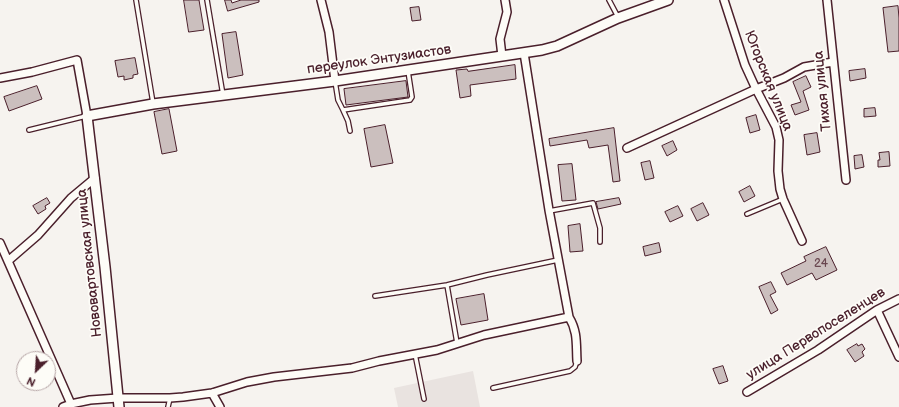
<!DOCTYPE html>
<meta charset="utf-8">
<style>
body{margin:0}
#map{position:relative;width:899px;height:407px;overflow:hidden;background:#f6f3ef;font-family:"Balsamiq Sans",sans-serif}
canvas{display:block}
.north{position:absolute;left:16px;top:351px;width:40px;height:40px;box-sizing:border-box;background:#fdfcf7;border:1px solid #b5a4a5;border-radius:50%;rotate:205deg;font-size:11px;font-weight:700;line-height:16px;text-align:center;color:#4a1f2b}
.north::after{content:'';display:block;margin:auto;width:14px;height:18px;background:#4a1f2b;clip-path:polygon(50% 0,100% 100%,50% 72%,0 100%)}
</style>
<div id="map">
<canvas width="899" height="407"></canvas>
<div class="north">N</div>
</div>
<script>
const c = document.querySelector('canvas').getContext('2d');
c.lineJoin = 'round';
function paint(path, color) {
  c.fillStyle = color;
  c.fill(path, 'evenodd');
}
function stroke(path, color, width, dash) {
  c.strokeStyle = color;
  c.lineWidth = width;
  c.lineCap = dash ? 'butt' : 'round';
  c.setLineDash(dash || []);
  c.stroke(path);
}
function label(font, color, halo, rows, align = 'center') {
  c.font = font + ' "Balsamiq Sans",sans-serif';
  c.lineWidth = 3.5;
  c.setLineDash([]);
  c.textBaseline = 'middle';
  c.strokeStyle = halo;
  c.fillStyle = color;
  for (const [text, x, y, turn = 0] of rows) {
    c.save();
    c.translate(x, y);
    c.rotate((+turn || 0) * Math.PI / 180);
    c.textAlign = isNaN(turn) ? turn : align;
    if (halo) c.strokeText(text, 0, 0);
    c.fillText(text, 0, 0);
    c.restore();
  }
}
paint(new Path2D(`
 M473 371 480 407H398L394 388Z`), '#e9e3e0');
const building = new Path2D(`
 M184 0H199L204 30 189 32Z
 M225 0H231L232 3 241 0H259V2L228 11Z
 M898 6 899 18V51L888 52 883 8Z
 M419 7 421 20 412 21 410 8Z
 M236 32 243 75 228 78 222 34Z
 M135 58 138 74 133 75V78L124 80V76L118 77 115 61Z
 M515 65 516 79 470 85 471 96 460 98 456 70 467 69 468 71Z
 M865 69 866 78 850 81 849 71Z
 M806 76 811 87 803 91 809 110 795 115 791 105 801 102 793 82Z
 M406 81 408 97 346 105 344 89Z
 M37 86 42 99 9 111 4 97Z
 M875 108 876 116 864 117V109Z
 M169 109 177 151 162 154 154 112Z
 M756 115 760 130 750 133 746 118Z
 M385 125 393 163 371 167 364 129Z
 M614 128 620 181 613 182 608 145 589 148 587 140 550 146 549 139Z
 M817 133 820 152 807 155 804 135Z
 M673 141 677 150 667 156 662 146Z
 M889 152 890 166 878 167V160H880L879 153Z
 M862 155 864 167 855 169 854 156Z
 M650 161 654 178 645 180 641 163Z
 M572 164 576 200 562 201 558 165Z
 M750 186 755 196 744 202 739 192Z
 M47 198 50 203 45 206 46 209 38 214 33 206Z
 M619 198 621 204 598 209 596 202Z
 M703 203 709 215 697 221 691 209Z
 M678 206 683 216 670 222 665 212Z
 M580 224 583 251 570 252 568 226Z
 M659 243 661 252 645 256 643 247Z
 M826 247 837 270 816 280 812 273 787 285 781 273 806 261 804 257Z
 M771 282 776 292 770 295 778 310 771 314 759 287Z
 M484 294 488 320 461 325 456 299Z
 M857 344 858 346 862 344 865 349 862 352 864 356 855 362 847 350Z
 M723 366 728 381 719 384 713 369Z`);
paint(building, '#cbbfbe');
stroke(building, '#4a1f2b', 1);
const lane = new Path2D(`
 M136 0 153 103
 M207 0 223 95
 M609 0 618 17
 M335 81 338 100 343 110 410 100 412 97 408 71
 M343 110 348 121 350 131
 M29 130 86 116
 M549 211 593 203 600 228V242
 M747 214 783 199
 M447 285 457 343
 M375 296 447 285 487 275 558 260
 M415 354 424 399
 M493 388 570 371 575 367 577 361
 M168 407 170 398`);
const street = new Path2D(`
 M321 0 329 32 335 81
 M724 0 745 65 756 89 776 127 779 140 778 171 780 189 783 199 802 241
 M827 0 846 180
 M524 53 549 210 569 317C578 332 576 344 577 361
 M502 56 500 39 507 12 505 0
 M0 78 32 72 77 60 87 116
 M627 148 756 89 784 78 804 67 833 62
 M0 243 71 404
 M8 261 38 235 71 198 95 178
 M877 310 899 357
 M747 392 818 350 877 310 899 299
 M212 393 220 407
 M63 407 71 404 90 400 118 398H170L183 397 212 393 247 382 274 377 352 368 379 361 437 350 484 335 569 317`);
const secondary = new Path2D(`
 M119 407 105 267 87 116 153 104 335 81 542 50 557 46 618 18 668 0`);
stroke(lane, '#4a1f2b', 6);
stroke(street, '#4a1f2b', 10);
stroke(secondary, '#4a1f2b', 12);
stroke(lane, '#fdfcf7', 3.5);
stroke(street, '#fdfcf7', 7);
stroke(secondary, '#fdfcf7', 9);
label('12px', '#6a4750', null, [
 ["24",821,264]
]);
label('14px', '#4a1f2b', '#fdfcf7', [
 ["переулок Энтузиастов",379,60,-8],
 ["Югорская улица",768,81,68],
 ["Тихая улица",823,91,-96],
 ["Нововартовская улица",90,263,-96],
 ["улица Первопоселенцев",816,334,-32]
]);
</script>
